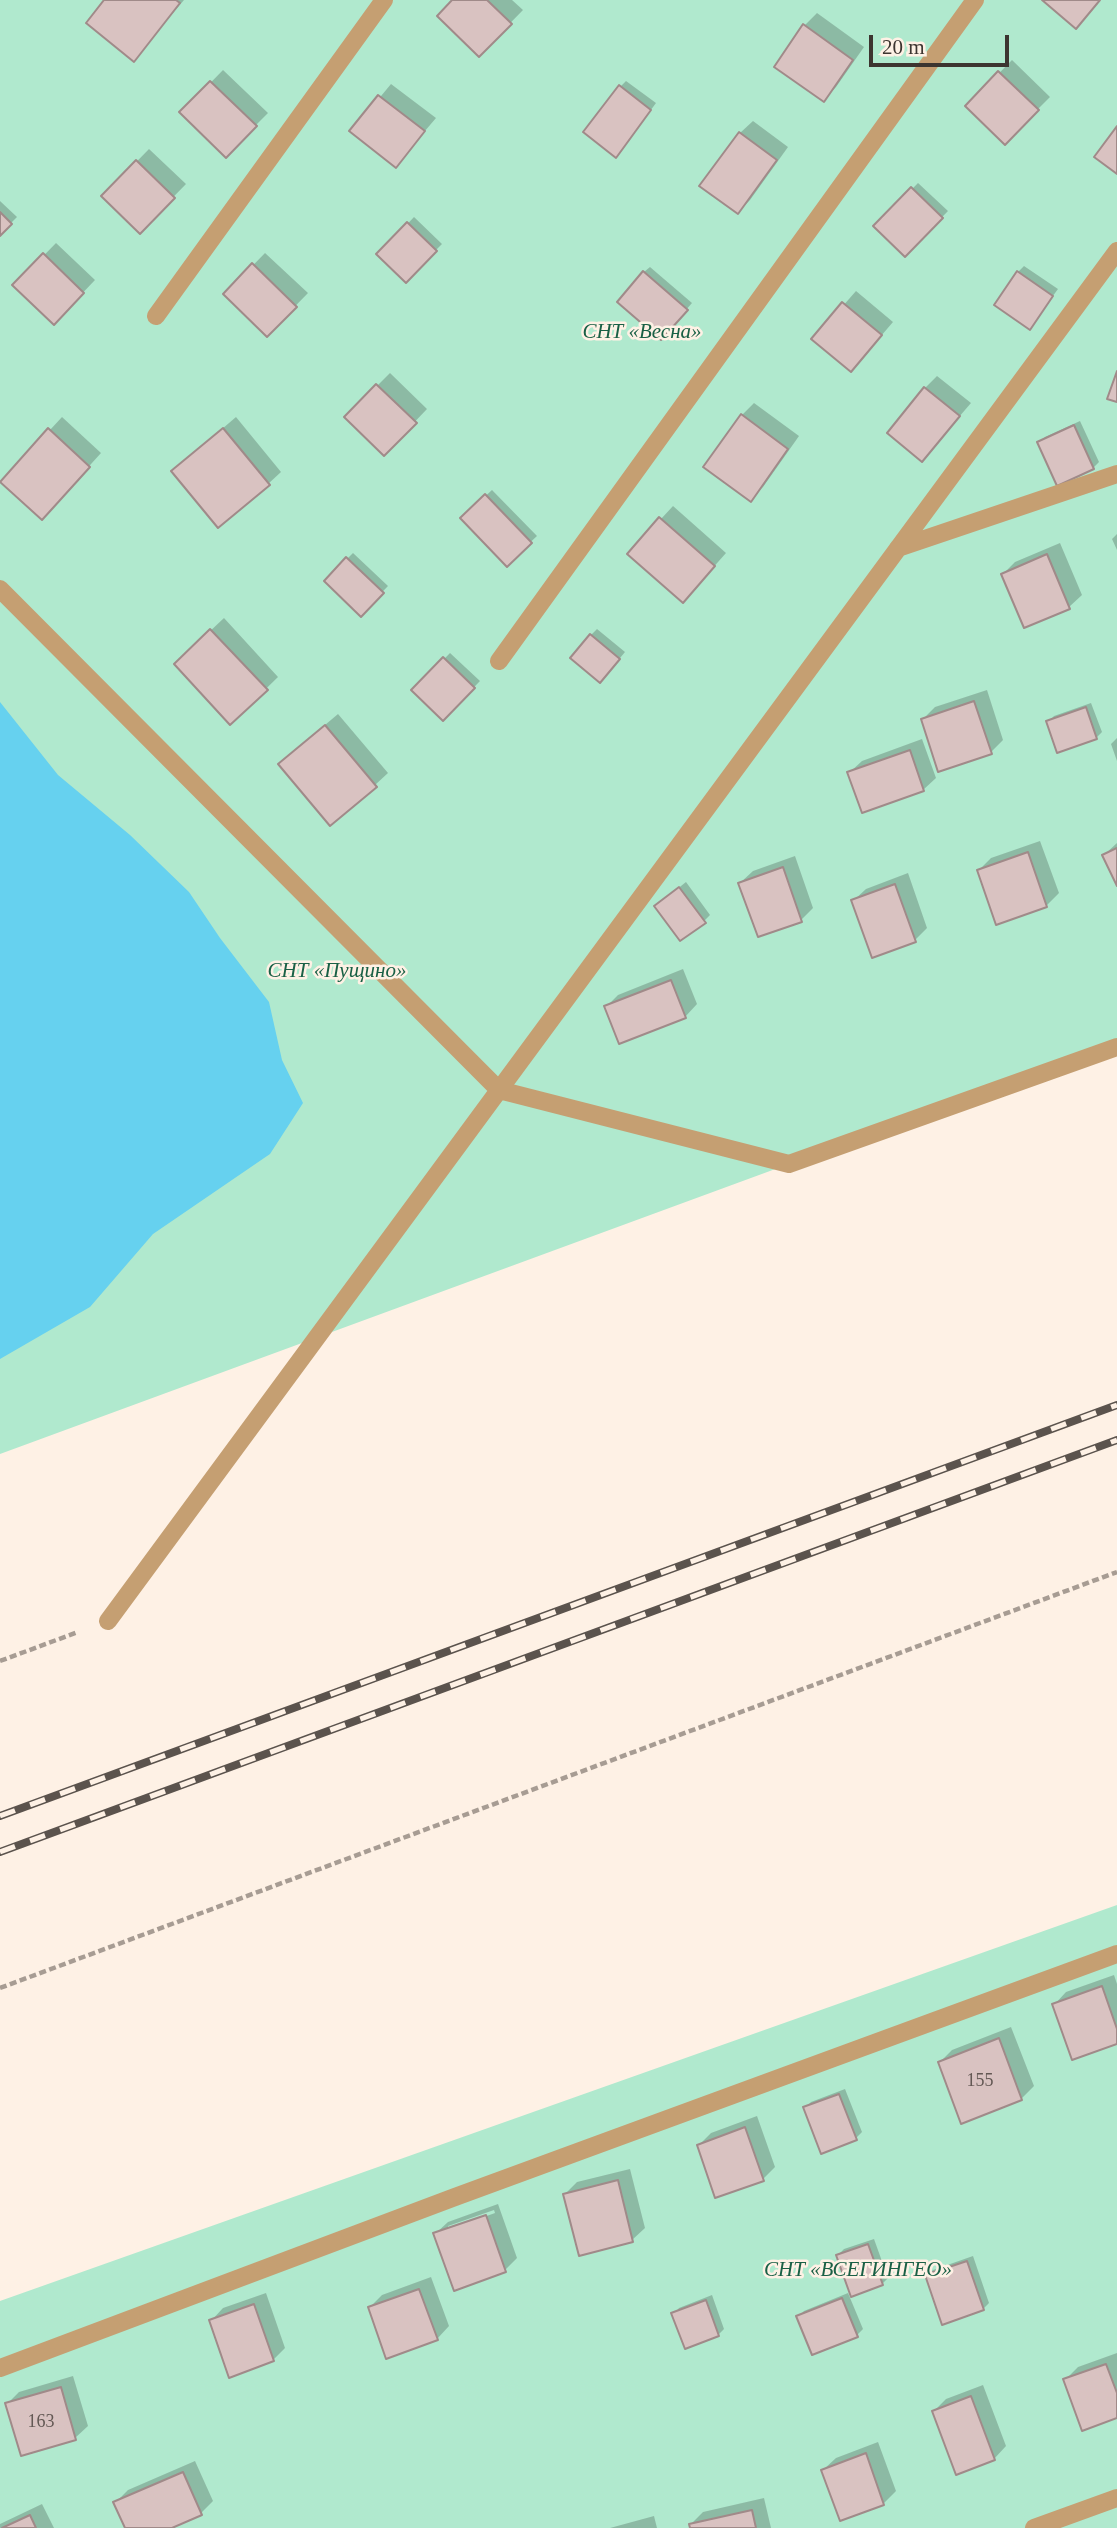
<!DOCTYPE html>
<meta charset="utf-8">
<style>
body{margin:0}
#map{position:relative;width:1117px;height:2528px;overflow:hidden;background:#fef1e5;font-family:Georgia,serif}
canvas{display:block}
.scale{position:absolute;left:869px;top:35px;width:140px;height:32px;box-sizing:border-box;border:4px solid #3c3530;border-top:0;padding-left:9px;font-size:21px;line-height:24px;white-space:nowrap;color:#3c3530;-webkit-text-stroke:5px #fef1e5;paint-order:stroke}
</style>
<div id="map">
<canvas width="1117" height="2528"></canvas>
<div class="scale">20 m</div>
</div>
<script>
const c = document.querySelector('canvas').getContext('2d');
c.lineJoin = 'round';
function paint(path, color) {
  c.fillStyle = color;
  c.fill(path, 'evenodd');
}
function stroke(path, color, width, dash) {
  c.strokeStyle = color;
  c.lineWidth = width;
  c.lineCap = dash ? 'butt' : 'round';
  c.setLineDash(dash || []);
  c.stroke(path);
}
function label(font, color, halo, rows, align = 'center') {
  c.font = font + ' Georgia,serif';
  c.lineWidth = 5;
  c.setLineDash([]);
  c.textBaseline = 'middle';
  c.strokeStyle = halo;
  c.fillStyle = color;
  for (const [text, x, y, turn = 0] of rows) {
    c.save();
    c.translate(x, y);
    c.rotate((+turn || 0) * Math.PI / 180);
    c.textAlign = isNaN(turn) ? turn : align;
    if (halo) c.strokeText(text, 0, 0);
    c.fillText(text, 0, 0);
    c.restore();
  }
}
paint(new Path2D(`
 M0 0H1117V1047L789 1164 0 1454Z
 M1117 1905V2528H0V2301Z`), '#b0e9ce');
paint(new Path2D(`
 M0 702 58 775 130 835 189 892 220 938 269 1002 282 1060 303 1103 270 1154 153 1234 90 1307 0 1359Z`), '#66d1ef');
paint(new Path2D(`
 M106 0H184L134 59Z
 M455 0H512L523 10 479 55Z
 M817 13 864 47 836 87 824 99 805 25Z
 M1012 60 1050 97 1005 142 967 106Z
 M223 70 268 113 226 155 182 112Z
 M626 81 656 103 622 149 620 87Z
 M391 84 436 118 396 165 352 131Z
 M753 121 788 147 750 200 738 212 740 133Z
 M149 149 186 184 140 231 103 196Z
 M918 183 948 211 905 255 876 226Z
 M0 201 17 217 0 234Z
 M414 217 442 244 406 280 379 254Z
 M56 243 95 280 54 323 15 285Z
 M265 253 308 293 267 335 225 294Z
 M1024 266 1058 289 1030 327 1018 272Z
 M650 267 692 303 667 332 644 272Z
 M856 291 893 322 863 357 814 339Z
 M390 373 427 409 384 454 346 417Z
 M937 376 971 403 922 460 925 388Z
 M754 403 799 436 763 487 750 499 742 415Z
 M62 417 101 453 54 505 50 430Z
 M236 417 281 472 268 484 173 471Z
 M1080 421 1099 462 1093 468 1039 443 1045 437Z
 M492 490 537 536 507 564 462 518Z
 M673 506 726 553 695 588 661 519Z
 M1117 534V550L1112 539Z
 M1060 543 1082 595 1069 607 1003 574 1015 562Z
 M353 553 388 586 361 614 326 580Z
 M224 618 278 677 231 723 188 652Z
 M597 629 625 652 606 675 591 635Z
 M450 653 480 681 443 719 414 690Z
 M987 690 1003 740 991 752 923 719 935 707Z
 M1091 703 1102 732 1096 738 1048 722 1054 716Z
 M338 714 388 773 375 785 293 752Z
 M1117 738V761L1111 744Z
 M922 739 936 778 923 790 849 773 862 761Z
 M1040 841 1059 893 1046 906 979 870 991 858Z
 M1117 843V882L1104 855Z
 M795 856 813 908 801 920 740 883 753 871Z
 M908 873 927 928 915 940 853 901 866 889Z
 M686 882 710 915 704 921 656 906Z
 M683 969 697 1004 685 1017 606 1007 618 995Z
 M1114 1975 1117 1984V2042L1054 2005 1066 1992Z
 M1011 2027 1034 2086 1021 2099 940 2062 952 2050Z
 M845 2089 862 2132 856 2138 805 2108 811 2102Z
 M757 2116 775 2167 763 2179 699 2145 711 2133Z
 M630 2169 645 2228 632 2240 565 2194 577 2182Z
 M498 2204 517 2258 505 2270 435 2234 448 2222ZM494 2210 495 2213 448 2230V2226Z
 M874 2239 888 2278 882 2284 838 2255 844 2249Z
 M973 2256 989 2303 983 2309 927 2276 933 2270Z
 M431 2277 449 2326 437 2339 370 2307 382 2295Z
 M266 2293 285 2348 273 2360 211 2321 223 2308Z
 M848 2293 863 2329 857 2335 798 2317 804 2311Z
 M712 2295 724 2329 718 2335 674 2314 679 2308Z
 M1117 2353V2416L1065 2380 1078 2367Z
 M73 2376 88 2426 75 2438 7 2404 19 2392Z
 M983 2385 1006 2446 994 2459 934 2411 946 2399Z
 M878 2442 896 2491 883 2504 823 2470 836 2458Z
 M195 2461 213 2501 201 2513 167 2528H127L116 2502 128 2490Z
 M764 2498 771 2528H692L691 2524 703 2512Z
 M42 2504 54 2528H0V2524Z
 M654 2516 657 2528H610Z`), '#0003');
const building = new Path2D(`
 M104 0H176L180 3 134 62 86 23Z
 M452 0H487L512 24 479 57 437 16Z
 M1042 0H1100L1076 29Z
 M803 24 853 60 824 102 774 67Z
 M998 71 1039 110 1005 145 965 106Z
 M210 81 257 126 226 158 179 112Z
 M619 85 651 110 616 158 583 132Z
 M378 95 425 131 396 168 349 131Z
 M1117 126V174L1094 157Z
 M739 132 777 160 738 214 699 186Z
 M136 160 175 198 140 234 101 196Z
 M911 187 943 218 905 257 873 226Z
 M0 212 12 224 0 236Z
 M407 222 437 251 406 283 376 254Z
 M43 253 84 293 54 325 12 285Z
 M252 263 297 307 267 337 223 294Z
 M643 271 688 310 661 340 617 302Z
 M1017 271 1053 296 1030 330 994 305Z
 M842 302 882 335 851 372 811 339Z
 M1117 371V402L1107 399Z
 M376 384 417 423 384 456 344 417Z
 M924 387 960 416 922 462 887 433Z
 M741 414 788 449 751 502 703 467Z
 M1074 425 1094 469 1057 486 1037 442Z
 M48 428 90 467 42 520 0 482Z
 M223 428 270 485 218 528 171 471Z
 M485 494 532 543 507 567 460 518Z
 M659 517 715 566 683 603 627 554Z
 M1047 554 1070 609 1024 628 1001 574Z
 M346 557 384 593 361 617 324 581Z
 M210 629 268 690 230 725 174 664Z
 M590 634 620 659 600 683 570 658Z
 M443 657 475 688 443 721 411 690Z
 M974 701 992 754 938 772 921 719Z
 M1086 707 1097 739 1057 753 1046 721Z
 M325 725 377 787 330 826 278 764Z
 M910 750 924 791 862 813 847 772Z
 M1117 848V886L1102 855Z
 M1028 852 1047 907 996 925 977 870Z
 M783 867 802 922 758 937 738 883Z
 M895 884 916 942 872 958 851 900Z
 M679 887 706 923 680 941 654 906Z
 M671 980 686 1018 619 1044 604 1006Z
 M1102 1986 1117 2029V2044L1072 2060 1052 2004Z
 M999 2038 1022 2100 961 2124 938 2062Z
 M839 2094 857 2140 821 2154 803 2107Z
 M745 2127 764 2181 715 2198 697 2145Z
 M618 2180 633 2242 579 2256 563 2194Z
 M486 2215 506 2272 454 2291 433 2233Z
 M868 2244 883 2285 851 2297 836 2255Z
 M967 2261 984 2310 942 2325 925 2275Z
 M419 2289 438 2340 386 2359 368 2307Z
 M842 2298 858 2337 812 2355 796 2316Z
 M706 2300 719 2336 685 2349 671 2313Z
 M254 2304 274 2361 229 2378 209 2320Z
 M1106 2364 1117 2393V2418L1082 2431 1063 2379Z
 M61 2387 76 2440 21 2456 5 2403Z
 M971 2396 995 2460 956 2475 932 2411Z
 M866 2453 884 2505 840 2521 821 2470Z
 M183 2472 202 2515 172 2528H125L113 2502Z
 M752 2510 756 2528H690L689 2524Z
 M30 2515 36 2528H2Z`);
paint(building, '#d9c2c1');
stroke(building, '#a08a89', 2);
stroke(new Path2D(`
 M0 1661 78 1632
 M0 1988 1117 1572`), '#a79c93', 4.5, [7, 3.5]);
stroke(new Path2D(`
 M156 316 384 0
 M898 548 1117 474
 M0 589 499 1090 789 1164 1117 1047
 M499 661 975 0
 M108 1621 1117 251
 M0 2368 455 2197 1117 1954
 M1034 2528 1117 2498`), '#c59f72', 18);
const rail = new Path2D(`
 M0 1816 1117 1405
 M0 1852 1117 1440`);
stroke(rail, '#5b534d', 8);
stroke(rail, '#fef1e5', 5, [16]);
label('18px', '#635854', null, [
 ["155",980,2081],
 ["163",41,2422]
]);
label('italic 21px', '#196045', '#fef1e5', [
 ["СНТ «Весна»",642,332],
 ["СНТ «Пущино»",337,971],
 ["СНТ «ВСЕГИНГЕО»",858,2270]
]);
</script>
